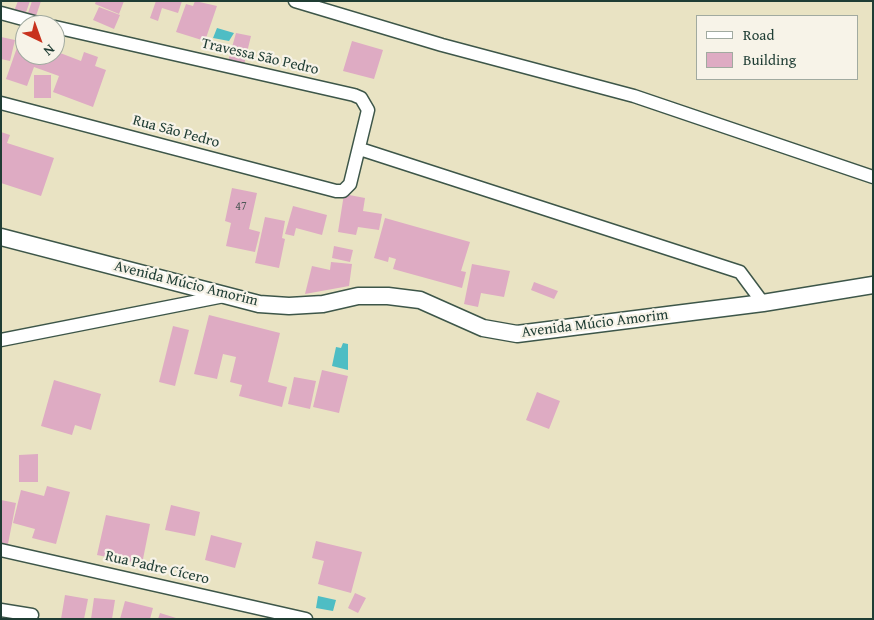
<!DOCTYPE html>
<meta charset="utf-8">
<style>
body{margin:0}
#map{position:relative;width:874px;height:620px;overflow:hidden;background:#e9e3c3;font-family:"Gentium Book Plus",serif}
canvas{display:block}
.frame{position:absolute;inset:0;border:2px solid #1f3d34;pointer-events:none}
.legend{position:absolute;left:696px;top:15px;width:162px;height:65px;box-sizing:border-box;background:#f7f3e8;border:1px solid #a1aaa0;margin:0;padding:6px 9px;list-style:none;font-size:15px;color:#1f3d34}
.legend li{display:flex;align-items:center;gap:10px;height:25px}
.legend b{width:25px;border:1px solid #a1aaa0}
.north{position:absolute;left:15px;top:15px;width:50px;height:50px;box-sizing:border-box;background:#f7f3e8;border:1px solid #a1aaa0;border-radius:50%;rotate:138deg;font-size:14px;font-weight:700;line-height:20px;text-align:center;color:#1f3d34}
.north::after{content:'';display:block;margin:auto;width:18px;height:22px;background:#c8321e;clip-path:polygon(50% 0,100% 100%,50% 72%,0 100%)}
</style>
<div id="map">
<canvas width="874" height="620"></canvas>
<div class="frame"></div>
<ul class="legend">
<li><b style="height:6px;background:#fff"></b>Road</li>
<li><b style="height:14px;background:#deabc3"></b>Building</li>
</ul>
<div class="north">N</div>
</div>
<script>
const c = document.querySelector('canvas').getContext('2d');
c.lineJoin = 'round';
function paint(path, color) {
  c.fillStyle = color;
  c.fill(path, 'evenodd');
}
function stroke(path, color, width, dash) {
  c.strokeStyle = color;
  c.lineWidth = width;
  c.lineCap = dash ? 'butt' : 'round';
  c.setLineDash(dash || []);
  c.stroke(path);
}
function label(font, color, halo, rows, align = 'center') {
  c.font = font + ' "Gentium Book Plus",serif';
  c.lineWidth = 4.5;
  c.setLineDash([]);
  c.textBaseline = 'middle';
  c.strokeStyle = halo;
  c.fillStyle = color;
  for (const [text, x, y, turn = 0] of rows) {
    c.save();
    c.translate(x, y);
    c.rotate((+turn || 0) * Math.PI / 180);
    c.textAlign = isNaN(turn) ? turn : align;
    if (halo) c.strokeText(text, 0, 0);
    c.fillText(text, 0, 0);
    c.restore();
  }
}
paint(new Path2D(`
 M217 28 234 33 229 41 213 38Z
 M343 343 348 344V370L332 366 336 347 341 348Z
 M318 596 336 600 333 611 316 608Z`), '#4ebdc4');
paint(new Path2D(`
 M18 1H30L25 15 14 11Z
 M32 1H41L35 19 27 16Z
 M96 1H124L119 14 95 4Z
 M156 1H182L178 13 162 8 158 21 150 18Z
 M195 1 217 6 205 41 176 32 186 4 193 6Z
 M99 7 120 15 114 29 93 20Z
 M236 33 251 36 243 69 227 65Z
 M1 37 15 40 10 61 1 59Z
 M20 39 25 41V55H55V51L81 61 84 52 98 57 95 66 106 70 93 107 53 92 59 76 34 67 27 86 6 79Z
 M352 41 383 50 374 79 343 71Z
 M34 75H51V98H34Z
 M1 132 10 135 7 143 54 158 41 196 1 183Z
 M232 188 257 193 249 229 260 232 255 252 226 246 231 223 225 221Z
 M344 194 365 198 363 211 382 214 379 230 358 227 356 235 338 232Z
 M293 206 327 215 322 235 296 228 294 236 285 234Z
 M265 217 285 221 282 238 285 239 279 268 255 263Z
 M385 218 470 242 461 271 466 272 462 288 393 269 396 259 389 257 388 262 374 258Z
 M334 246 353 250 350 262 332 258Z
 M331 262 352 264 349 286 305 294 312 266 330 270Z
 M472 264 510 271 504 297 481 293 478 307 464 304Z
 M534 282 558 291 554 299 531 290Z
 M209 315 280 333 268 382 287 387 282 407 239 396 242 385 230 382 236 357 223 354 217 379 194 374Z
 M173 326 189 330 175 386 159 382Z
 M322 370 348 376 339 413 313 407Z
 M294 377 316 381 310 409 288 404Z
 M54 380 101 394 91 430 75 425 72 435 41 426Z
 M537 392 560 401 549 429 526 420Z
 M38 454V482H19V455Z
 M47 486 70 492 56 544 32 538 35 529 13 523 21 490 44 496Z
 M1 500 16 503 8 544 1 543Z
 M171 505 200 512 195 536 165 530Z
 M106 515 150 524 142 564 97 555Z
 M211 535 242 543 235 568 205 560Z
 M316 541 362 552 351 593 318 584 324 561 312 558Z
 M355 593 366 598 358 613 348 608Z
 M65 595 88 599 84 619H61Z
 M94 598 115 600 112 619H91Z
 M125 601 153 608 150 619H120Z
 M160 613 176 618V619H158Z`), '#deabc3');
const minor = new Path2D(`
 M295 1 442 45 634 96 873 177
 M1 13 45 25
 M1 103 336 191H343L350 184 368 110 361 98 354 95 55 27
 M360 149 740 272 763 303
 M1 340 224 296
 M1 550 306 619
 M1 610 32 615`);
const tertiary = new Path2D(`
 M1 237 259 304 289 306 323 304 358 296H388L420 300 483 328 517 334 763 303 873 285`);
stroke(minor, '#3d5649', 15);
stroke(tertiary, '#3d5649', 19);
stroke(minor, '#fff', 12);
stroke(tertiary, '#fff', 16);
label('12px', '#4f5858', null, [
 ["47",241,207]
]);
label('15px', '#1f3d34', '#f7f3e8', [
 ["Travessa São Pedro",260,57,13],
 ["Rua São Pedro",176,132,15],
 ["Avenida Múcio Amorim",186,284,14],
 ["Avenida Múcio Amorim",595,324,-7],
 ["Rua Padre Cícero",157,568,13]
]);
</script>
